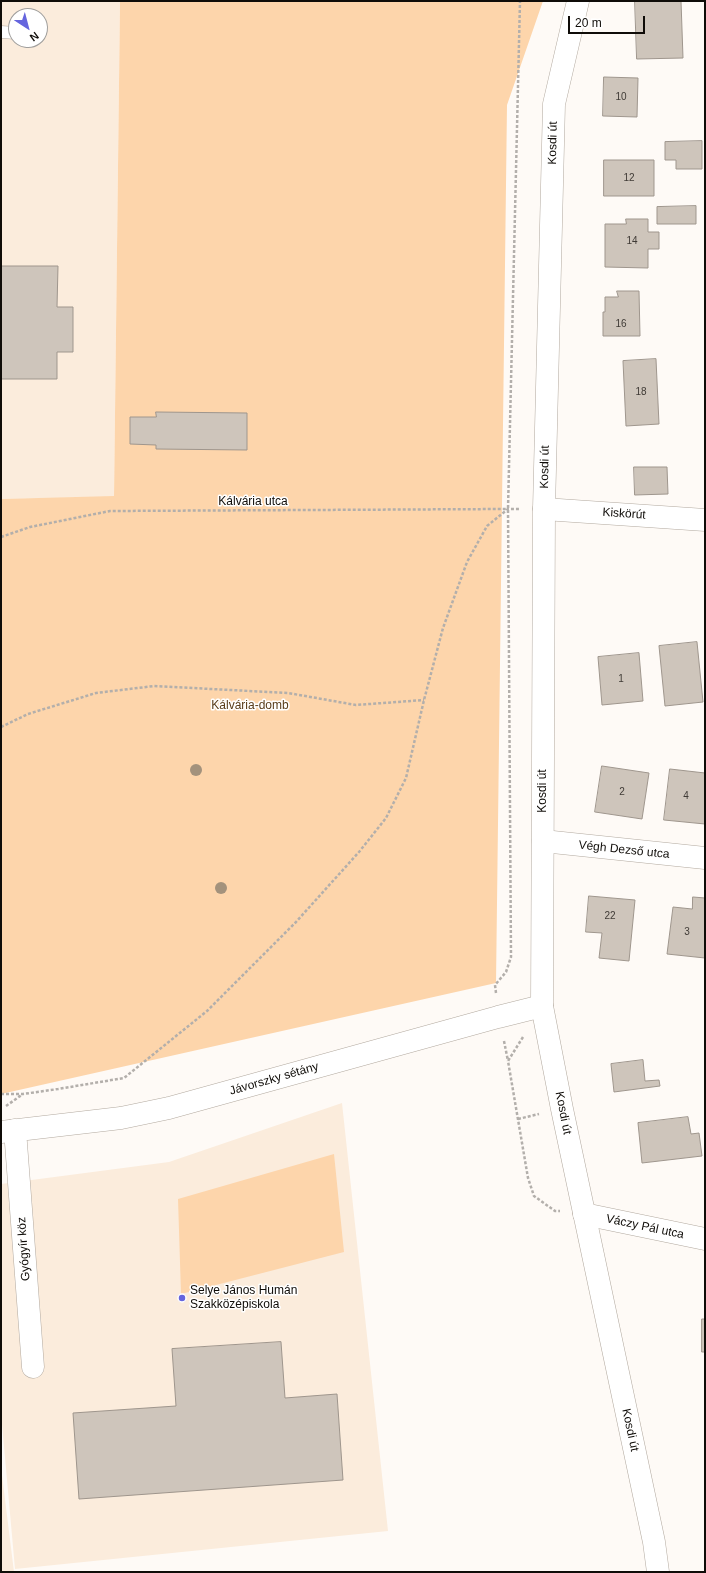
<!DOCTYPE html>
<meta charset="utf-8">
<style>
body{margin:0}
#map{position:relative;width:706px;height:1573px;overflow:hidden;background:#fefaf6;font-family:Arial,sans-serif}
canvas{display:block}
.frame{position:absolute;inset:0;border:2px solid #0f0c08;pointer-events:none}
.north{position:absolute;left:8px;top:8px;width:40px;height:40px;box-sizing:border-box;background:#fff;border:1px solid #9f9e9c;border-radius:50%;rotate:144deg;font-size:11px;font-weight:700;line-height:16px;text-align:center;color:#0f0c08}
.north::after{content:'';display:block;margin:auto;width:14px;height:18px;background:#6565de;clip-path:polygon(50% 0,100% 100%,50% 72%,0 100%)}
.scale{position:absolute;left:568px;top:16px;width:77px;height:18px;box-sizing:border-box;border:2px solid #0f0c08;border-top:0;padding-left:5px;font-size:12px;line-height:14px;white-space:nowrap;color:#0f0c08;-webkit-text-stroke:3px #fff;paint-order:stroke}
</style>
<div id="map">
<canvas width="706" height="1573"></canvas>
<div class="frame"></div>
<div class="north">N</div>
<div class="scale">20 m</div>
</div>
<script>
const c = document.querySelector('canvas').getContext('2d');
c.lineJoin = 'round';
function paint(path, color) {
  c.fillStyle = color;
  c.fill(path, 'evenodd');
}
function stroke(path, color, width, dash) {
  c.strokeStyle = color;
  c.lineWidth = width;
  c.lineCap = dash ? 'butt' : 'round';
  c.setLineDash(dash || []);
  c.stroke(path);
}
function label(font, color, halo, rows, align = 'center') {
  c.font = font + ' Arial,sans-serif';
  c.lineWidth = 3;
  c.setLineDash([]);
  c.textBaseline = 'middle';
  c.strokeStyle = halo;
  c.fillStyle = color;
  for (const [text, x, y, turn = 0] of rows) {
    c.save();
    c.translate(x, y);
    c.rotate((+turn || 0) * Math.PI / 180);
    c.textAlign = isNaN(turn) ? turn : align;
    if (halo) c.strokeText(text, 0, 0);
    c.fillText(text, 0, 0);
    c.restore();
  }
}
paint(new Path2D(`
 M1 1H120L114 497 1 499ZM16 16H40V40H16Z
 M342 1103 388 1531 15 1569 1 1413V1184L169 1162Z
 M1 1467 14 1572H1Z`), '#fbecdc');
paint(new Path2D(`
 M120 1H543L507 105 496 983 1 1094V499L114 496Z
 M334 1154 344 1252 181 1294 178 1199Z`), '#fdd5ab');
const building = new Path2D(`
 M635 1H681L683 58 637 59Z
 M604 77 638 78 637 117 603 116Z
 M702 141V169H676V160H665V142Z
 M604 160H654V196H604Z
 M696 206V224H657V207Z
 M626 219H648V232H659V249H648V268L605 267V224H626Z
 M1 266H58L57 307H73V352H57V379H1Z
 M617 291H639L640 336H603V312H605V297H618Z
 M656 359 659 424 626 426 623 361Z
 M156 412 247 413V450L156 449V445L130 444V417H156Z
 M634 467H667L668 494 635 495Z
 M697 642 703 702 665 706 659 646Z
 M639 653 643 701 602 705 598 657Z
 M602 766 649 773 642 819 595 812Z
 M670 769 705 773V824L664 820Z
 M589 896 635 900 629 961 599 958 602 933 586 932Z
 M693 897 705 898V958L667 954 673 907 692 909Z
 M643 1060 645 1081 659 1080 660 1086 614 1092 611 1064Z
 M688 1117 691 1134 699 1133 702 1156 642 1163 638 1123Z
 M702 1319H705V1352H702Z
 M281 1342 285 1398 337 1394 343 1480 79 1499 73 1413 176 1406 172 1349Z`);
paint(building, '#cec5bb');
stroke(building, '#9f968d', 1);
const service = new Path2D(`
 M1 32 16 33`);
const minor = new Path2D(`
 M544 509 705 520
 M543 841 705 858
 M15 1130 33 1367
 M1 1132 121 1118 169 1108 498 1017 542 1006
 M584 1214 705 1239`);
const tertiary = new Path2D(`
 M578 1 554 104 544 509 542 1006 562 1109 654 1542 658 1572`);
stroke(service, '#b2a99f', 13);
stroke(minor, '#b2a99f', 23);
stroke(tertiary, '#b2a99f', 23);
stroke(new Path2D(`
 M1 537 30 527 110 511 507 509
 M1 727 28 714 96 693 154 686 288 693 356 705 424 700
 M496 993 495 985 506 972 511 957 508 509 520 1
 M523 1037 508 1061 528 1178 534 1196 555 1211H560
 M504 1041 508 1061
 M1 1094H23L58 1089 124 1078 207 1011 296 922 359 852 386 818 406 778 424 700 443 628 467 562 487 526 508 509H519
 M6 1106 23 1094
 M518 1119 539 1114`), '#b3afab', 2.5, [3, 2]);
stroke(service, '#fff', 12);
stroke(minor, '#fff', 22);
stroke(tertiary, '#fff', 22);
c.fillStyle = '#a3927c';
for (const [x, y] of [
 [196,770],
 [221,888]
]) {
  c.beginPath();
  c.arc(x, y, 6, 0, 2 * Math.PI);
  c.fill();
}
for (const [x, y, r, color] of [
 [182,1298,4,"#6565de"]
]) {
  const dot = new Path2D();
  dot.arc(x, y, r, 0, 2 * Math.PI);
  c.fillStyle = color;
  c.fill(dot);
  stroke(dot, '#fff', 1.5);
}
label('10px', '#3f3a35', null, [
 ["10",621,97],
 ["12",629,178],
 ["14",632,241],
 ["16",621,324],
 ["18",641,392],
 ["1",621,679],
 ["2",622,792],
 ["4",686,796],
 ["22",610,916],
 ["3",687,932]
]);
label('12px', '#0f0c08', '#fff', [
 ["Kosdi út",553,143,-89],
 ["Kosdi út",545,467,-89],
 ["Kálvária utca",253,502],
 ["Kiskörút",624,514,4],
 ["Kosdi út",543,791,-90],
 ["Végh Dezső utca",624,850,6],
 ["Jávorszky sétány",274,1079,-16],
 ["Kosdi út",563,1113,79],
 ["Váczy Pál utca",645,1227,12],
 ["Gyógyír köz",24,1249,-94],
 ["Kosdi út",630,1430,78]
]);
label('12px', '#593c19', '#fff', [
 ["Kálvária-domb",250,706]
]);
label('12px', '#0f0c08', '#fff', [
 ["Selye János Humán",190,1291],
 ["Szakközépiskola",190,1305]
], 'left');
</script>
